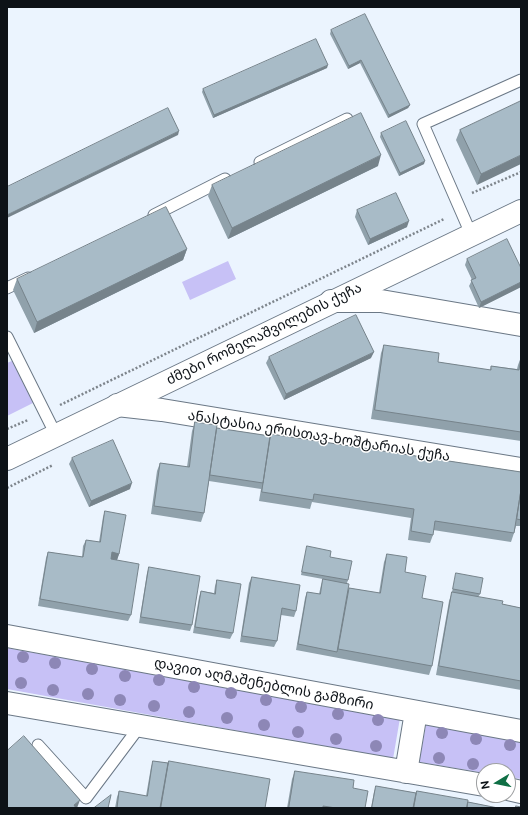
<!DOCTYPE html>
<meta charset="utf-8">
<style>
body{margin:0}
#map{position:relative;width:528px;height:815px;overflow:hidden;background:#ebf4fe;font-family:"Public Sans",sans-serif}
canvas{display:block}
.frame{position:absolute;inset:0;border:8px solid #0d1217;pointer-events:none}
.north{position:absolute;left:476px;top:763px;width:40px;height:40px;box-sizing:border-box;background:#fff;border:1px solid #9ea0a2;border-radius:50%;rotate:260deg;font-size:11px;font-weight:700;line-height:16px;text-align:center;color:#0d1217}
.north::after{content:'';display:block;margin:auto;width:14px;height:18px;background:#0f6f45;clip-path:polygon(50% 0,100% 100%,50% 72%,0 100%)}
</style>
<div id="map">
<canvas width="528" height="815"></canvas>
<div class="frame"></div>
<div class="north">N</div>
</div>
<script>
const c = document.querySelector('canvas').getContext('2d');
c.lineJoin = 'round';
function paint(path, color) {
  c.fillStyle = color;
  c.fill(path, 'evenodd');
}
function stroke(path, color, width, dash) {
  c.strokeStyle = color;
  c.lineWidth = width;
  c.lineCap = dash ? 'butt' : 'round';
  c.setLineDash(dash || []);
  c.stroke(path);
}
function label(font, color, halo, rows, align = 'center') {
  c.font = font + ' "Public Sans","Noto Sans Georgian",sans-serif';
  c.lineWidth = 3;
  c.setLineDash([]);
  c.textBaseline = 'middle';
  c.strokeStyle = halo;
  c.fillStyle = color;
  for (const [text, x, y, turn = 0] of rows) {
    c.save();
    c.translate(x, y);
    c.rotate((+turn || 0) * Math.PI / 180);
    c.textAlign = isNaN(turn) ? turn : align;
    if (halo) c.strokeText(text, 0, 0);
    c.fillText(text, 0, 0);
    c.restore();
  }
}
paint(new Path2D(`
 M228 261 236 279 190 300 182 282Z
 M14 360 35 402 7 416V363Z
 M7 648 400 718 393 759 7 689Z
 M426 725 521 741V779L508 777V771H484V773L419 762Z`), '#c7c1f6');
const service = new Path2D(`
 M260 162 347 119
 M154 215 225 179
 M471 234 423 124 521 80
 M7 288 28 278
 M7 337 56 435
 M38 745 86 798 140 726`);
const minor = new Path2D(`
 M331 301H381L521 325
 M117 405 162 410 521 469`);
const tertiary = new Path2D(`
 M7 459 521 211
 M7 636 521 731
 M7 703 484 785
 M406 772 416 712
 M508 789 521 792`);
stroke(service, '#6b7886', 13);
stroke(minor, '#6b7886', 24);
stroke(tertiary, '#6b7886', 24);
stroke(new Path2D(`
 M472 193 521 172
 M60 405 444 219
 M7 429 28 420
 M7 488 53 465`), '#7e858c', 2.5, [2, 2]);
stroke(service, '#fff', 11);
stroke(minor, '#fff', 22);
stroke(tertiary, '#fff', 22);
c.fillStyle = '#8d87b6';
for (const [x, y] of [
 [23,657],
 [55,663],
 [92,669],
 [125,676],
 [159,680],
 [21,683],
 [194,687],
 [53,690],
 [231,693],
 [88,694],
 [120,700],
 [266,700],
 [154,706],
 [301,707],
 [189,712],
 [338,714],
 [227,718],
 [378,720],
 [264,725],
 [298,732],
 [442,733],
 [336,739],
 [476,739],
 [510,745],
 [376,746],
 [439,758],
 [473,764]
]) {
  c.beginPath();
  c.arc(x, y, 6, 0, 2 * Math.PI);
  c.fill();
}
paint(new Path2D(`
 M331 30 410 105 408 108 388 118 360 63 348 69 330 34Z
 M327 68 213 118 202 92 203 89Z
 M521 101 477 185 456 140 460 130Z
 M381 133 424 164 399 176 380 137Z
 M378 166 228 239 208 196 212 185Z
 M357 210 407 227 368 245 355 217Z
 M187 249 183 260 34 333 13 290 17 279Z
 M467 259 521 268V287L479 308 469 286 472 280 465 265Z
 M384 345 438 362 490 370 491 366 517 369 518 365 521 357V441L371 419 381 353Z
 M269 357 371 358 284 400 266 363Z
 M195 422 217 428 270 436 271 434 521 472V526H516L514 533 511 542 433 530V535L430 543 408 540 411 518 312 502 310 509 259 501 261 489 209 481 204 513 201 522 151 514 157 471 160 463 187 467 192 431Z
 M72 458 130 489 89 507 69 464Z
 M105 511 119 554 117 560 131 615 128 621 38 606 46 558 48 552 82 557 83 546 86 540 99 542 103 517Z
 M307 546 330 557 348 580 347 583 348 592 349 588 379 593 384 562 387 554 405 572 422 598 432 666 429 675 296 650 305 598 307 592 319 594 321 585 323 579 301 575 306 550Z
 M149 567 192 625 190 631 139 623 147 573Z
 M456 573 480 594 478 597 502 604 521 608V690L436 675 449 601 452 592Z
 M252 577 296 611 294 617 281 615 277 641 274 647 240 642 249 583Z
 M217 580 233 633 230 639 193 633 199 597 201 591 214 593 215 586Z
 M153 761 168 763 169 761 265 808H115L117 797 119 791 146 796 151 767Z
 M295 771 353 788 365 808H287L292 779Z
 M376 786 416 793 417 791 468 802 498 808H371L374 792Z`), '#90a1ab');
paint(new Path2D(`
 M361 60 360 63 348 69 349 66Z
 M328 65 327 68 213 118 214 115Z
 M410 105 408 108 388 118 389 115Z
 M179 131 178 135 7 218V215Z
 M381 155 378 166 228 239 232 228Z
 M521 155V164L477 185 481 174Z
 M425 161 424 164 399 176 400 173Z
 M409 221 407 227 368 245 370 239Z
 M187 249 183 260 34 333 37 322Z
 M521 282V287L479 308 481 302Z
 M374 352 371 358 284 400 286 394Z
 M132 483 130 489 89 507 91 501Z
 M112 552 119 554 117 560 110 559Z
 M80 800 77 808H73L74 805Z
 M323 806 336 808H323Z`), '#76838b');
const building = new Path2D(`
 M365 14 410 105 389 115 361 60 349 66 331 30Z
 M316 39 328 65 214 115 203 89Z
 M521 101V155L481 174 460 130Z
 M168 108 179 131 7 215V187Z
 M361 113 381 155 232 228 212 185Z
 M406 121 425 161 400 173 381 133Z
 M396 193 409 221 370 239 357 210Z
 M166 207 187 249 37 322 17 279Z
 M507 239 521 268V282L481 302 471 280 476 278 467 259Z
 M356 315 374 352 286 394 269 357Z
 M384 345 439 353 438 362 491 370V366L519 370 521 357V432L375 410Z
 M195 422 217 425 204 513 154 506 160 463 189 467Z
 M217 428 270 436 263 483 210 475Z
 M271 434 521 472V490L514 533 435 521 433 535 411 531 414 509 314 494 313 500 262 492Z
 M113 440 132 483 91 501 72 458Z
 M521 490V520L517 519Z
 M105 511 126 515 119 554 112 552 111 559 139 564 131 615 40 599 48 552 83 557 86 540 100 542Z
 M307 546 331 551 330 557 352 561 348 580 302 572Z
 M387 554 407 557 405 572 426 576 422 598 443 602 432 666 338 649 349 588 380 593Z
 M149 567 200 576 192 625 141 617Z
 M456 573 483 578 480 594 453 589Z
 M252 577 300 585 296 611 282 608 277 641 242 636Z
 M323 579 349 584 337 652 298 644 307 592 320 594Z
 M217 580 241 584 233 633 195 627 201 591 215 594Z
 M452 592 503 601 502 604 521 608V681L439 666Z
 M24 736 80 800 74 805 76 808H7V751Z
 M153 761 168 763 160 808H117L119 791 147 796Z
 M169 761 270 779 265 808H161Z
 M295 771 354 780 353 788 368 791 365 808H336L323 806V808H289Z
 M376 786 416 793 413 808H372Z
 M417 791 468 800 467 808H414Z
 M111 795 108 808H94Z
 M468 802 498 808H467Z
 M516 806 521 807V808H516Z`);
paint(building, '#a8bbc7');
stroke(building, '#76838b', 1);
label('14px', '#0d1217', '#fff', [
 ["ძმები რომელაშვილების ქუჩა",264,334,-26],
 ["ანასტასია ერისთავ-ხოშტარიას ქუჩა",319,436,9],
 ["დავით აღმაშენებლის გამზირი",264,684,11]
]);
</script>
